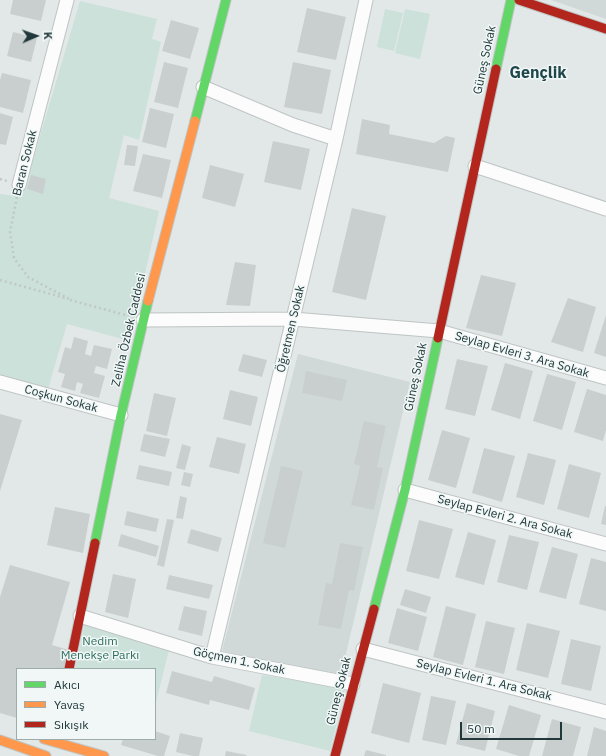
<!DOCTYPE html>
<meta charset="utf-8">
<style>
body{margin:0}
#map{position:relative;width:606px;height:756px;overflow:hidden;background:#e2e8e7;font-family:"IBM Plex Sans",sans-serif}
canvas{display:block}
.legend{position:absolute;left:16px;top:668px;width:140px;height:72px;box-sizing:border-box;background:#f0f7f6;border:1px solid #9dabab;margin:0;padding:5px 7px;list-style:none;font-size:12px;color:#21383a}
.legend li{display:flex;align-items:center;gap:8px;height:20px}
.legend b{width:20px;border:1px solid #9dabab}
.north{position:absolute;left:16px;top:16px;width:40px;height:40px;-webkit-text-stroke:3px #f0f7f6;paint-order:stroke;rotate:88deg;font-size:11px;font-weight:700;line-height:16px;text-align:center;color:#21383a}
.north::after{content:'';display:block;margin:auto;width:14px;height:18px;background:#21383a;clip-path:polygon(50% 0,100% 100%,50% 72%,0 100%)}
.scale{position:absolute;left:460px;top:722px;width:102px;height:18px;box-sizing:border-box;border:2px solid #21383a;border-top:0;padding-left:5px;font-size:12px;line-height:14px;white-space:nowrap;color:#21383a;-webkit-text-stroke:3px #f0f7f6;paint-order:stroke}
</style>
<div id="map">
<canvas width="606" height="756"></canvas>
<ul class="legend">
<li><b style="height:5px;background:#63d668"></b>Akıcı</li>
<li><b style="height:5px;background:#ff974d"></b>Yavaş</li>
<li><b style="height:5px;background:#b3261e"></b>Sıkışık</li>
</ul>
<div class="north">K</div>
<div class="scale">50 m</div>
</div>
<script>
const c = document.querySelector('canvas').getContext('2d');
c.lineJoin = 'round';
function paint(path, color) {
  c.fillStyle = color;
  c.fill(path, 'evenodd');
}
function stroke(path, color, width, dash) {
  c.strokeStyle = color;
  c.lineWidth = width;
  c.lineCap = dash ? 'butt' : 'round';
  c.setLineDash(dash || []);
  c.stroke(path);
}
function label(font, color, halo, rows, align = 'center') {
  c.font = font + ' "IBM Plex Sans",sans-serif';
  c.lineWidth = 3;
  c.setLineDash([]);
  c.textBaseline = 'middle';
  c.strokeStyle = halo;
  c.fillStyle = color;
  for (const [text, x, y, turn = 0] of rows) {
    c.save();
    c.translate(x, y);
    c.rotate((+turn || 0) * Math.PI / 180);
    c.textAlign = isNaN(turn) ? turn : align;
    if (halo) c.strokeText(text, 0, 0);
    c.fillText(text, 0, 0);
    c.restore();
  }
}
paint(new Path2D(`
 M551 0H606V19Z
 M298 354 410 382 340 679 222 651Z`), '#d0d9d8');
paint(new Path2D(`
 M80 1 157 19 152 39 161 42 139 140 124 135 109 198 159 211 130 341 67 324 48 389 0 376V194L22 197Z
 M385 9 403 13 394 51 377 47Z
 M405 9 430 14 420 59 395 53Z
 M85 623 169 650 155 706V669H75Z
 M262 675 345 688 330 751 249 731Z`), '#cbe1d9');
paint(new Path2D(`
 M13 0H46L41 21 10 14Z
 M307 8 346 17 336 60 297 52Z
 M171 20 199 28 190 59 162 51Z
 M13 32 37 38 31 62 7 56Z
 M164 62 188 68 178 108 154 102Z
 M293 62 331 70 322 114 284 107Z
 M2 73 31 80 23 113 0 107V80Z
 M150 108 174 114 166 148 142 142Z
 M0 113 13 117 6 145 0 144Z
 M362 119 390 125 389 134 434 143 446 136 455 138 448 172 356 154Z
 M273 141 310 149 301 190 264 182Z
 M127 145 138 146 135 166 124 165Z
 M143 154 171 160 162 198 133 191Z
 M210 165 244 174 235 207 202 198Z
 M31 175 46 179 43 194 27 189Z
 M352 208 386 216 366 300 332 292Z
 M235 262 256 265 250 306 226 305Z
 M481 275 516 283 502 336 466 328Z
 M568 298 596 307 583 352 551 342Z
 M606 315V357L594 353Z
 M74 337 88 341 85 354 91 356 94 345 112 349 107 369 96 366 94 373 105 376 99 398 80 393 83 384 77 382 75 391 61 387 65 374 58 372 65 347 71 349Z
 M243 354 267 360 262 377 238 371Z
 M457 359 488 366 475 416 445 409Z
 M505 363 533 371 520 419 491 410Z
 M306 371 347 380 342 401 302 393Z
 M547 374 576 382 562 430 533 421Z
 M587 389 606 395V430L603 441 574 432Z
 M230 390 258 397 251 426 223 419Z
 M154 393 176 398 167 436 146 431Z
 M0 414 22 420 0 491Z
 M364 421 386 426 377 467 383 468 374 510 351 505 360 466 354 464Z
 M442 430 470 438 456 488 428 480Z
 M144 434 170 439 165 457 140 451Z
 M217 437 246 444 239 474 209 467Z
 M182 444 191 447 185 470 176 468Z
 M484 448 515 456 502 502 472 493Z
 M528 453 556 460 544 505 516 497Z
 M569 464 601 473 589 518 557 509Z
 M139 465 172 472 169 486 136 479Z
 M281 466 303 471 285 548 263 543Z
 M184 472 193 474 190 487 181 485Z
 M180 496 187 498 183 519 176 518Z
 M605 506H606V525L601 524Z
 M55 507 90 514 83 553 47 545Z
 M127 511 159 519 156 532 124 525Z
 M167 519 174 520 164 567 157 565Z
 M419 520 453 529 439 579 406 571Z
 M191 529 222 538 218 552 187 543Z
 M468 532 496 540 484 585 455 577Z
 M121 534 159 546 156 557 118 546Z
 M509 535 539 542 527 590 497 582Z
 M340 543 363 547 354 591 349 590 341 629 318 625 326 583 332 584Z
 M552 547 578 554 566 599 539 592Z
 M591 558 606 562V611L579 604Z
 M10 565 70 582 52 645 69 650 64 669H17V718L0 713V597Z
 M113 574 136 579 128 618 105 612Z
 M169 575 213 585 209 599 166 589Z
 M405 589 431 597 426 613 400 605Z
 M184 606 207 611 202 636 178 630Z
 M446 606 476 614 463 665 433 657Z
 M397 608 427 617 418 651 388 643Z
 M486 621 515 628 504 674 475 667Z
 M527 623 560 631 548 678 516 670Z
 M571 639 601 646 591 691 561 684Z
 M172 671 212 682 214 676 255 688 249 710 210 700 209 705 166 693Z
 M383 683 421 693 409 743 371 733Z
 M431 696 456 701 446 745 422 740Z
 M467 703 495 711 485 751 456 744Z
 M509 705 541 715 529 756H519L496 749Z
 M552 719 581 727 573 756H542Z
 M594 727 606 731V756H587Z
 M155 731 170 736 164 756H158L121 745 123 739H155Z
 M180 733 203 738 199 756H193L176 752Z
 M366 750 386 755V756H364Z
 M226 751 247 755 246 756H225Z`), '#c9cfce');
const street = new Path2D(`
 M203 87 293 125 336 139
 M475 166 606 209
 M19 185 67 0
 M143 320 293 319 439 331 606 378
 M0 382 121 415
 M405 490 606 544
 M80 616 212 657 353 684
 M363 649 606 712
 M212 657 336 139 366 0`);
const fast = new Path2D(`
 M496 69 511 0
 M195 121 226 0
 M95 543 121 415 148 301
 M374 609 405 490 438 338`);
const slow = new Path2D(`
 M148 301 195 121
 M44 739 104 756
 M0 740 46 756`);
const jam = new Path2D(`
 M519 0 606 29
 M438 338 496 69
 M69 669 95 543
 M335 756 374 609`);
stroke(street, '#bfc4c4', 15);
stroke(fast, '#bec5c5', 11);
stroke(slow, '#bec5c5', 11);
stroke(jam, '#bec5c5', 11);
stroke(new Path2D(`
 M0 179 7 181
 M17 197 10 232 14 258 28 277 71 300
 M0 280 65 298
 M70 300 129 316`), '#c0c8c8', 2.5, [2, 3]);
stroke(street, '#fbfcfb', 13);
stroke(fast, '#63d668', 9);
stroke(slow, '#ff974d', 9);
stroke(jam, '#b3261e', 9);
label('12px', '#21383a', '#f0f7f6', [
 ["Güneş Sokak",485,60,-78],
 ["Baran Sokak",25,163,-76],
 ["Öğretmen Sokak",291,329,-77],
 ["Zeliha Özbek Caddesi",129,330,-77],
 ["Seylap Evleri 3. Ara Sokak",522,355,16],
 ["Güneş Sokak",416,377,-78],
 ["Coşkun Sokak",61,399,15],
 ["Seylap Evleri 2. Ara Sokak",505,517,15],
 ["Göçmen 1. Sokak",239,661,12],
 ["Seylap Evleri 1. Ara Sokak",484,680,14],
 ["Güneş Sokak",339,691,-76]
]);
label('12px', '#2e6e5b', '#f0f7f6', [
 ["Nedim",100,642],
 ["Menekşe Parkı",100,656]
]);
label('bold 16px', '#1f474a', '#f0f7f6', [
 ["Gençlik",538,73]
]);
</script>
